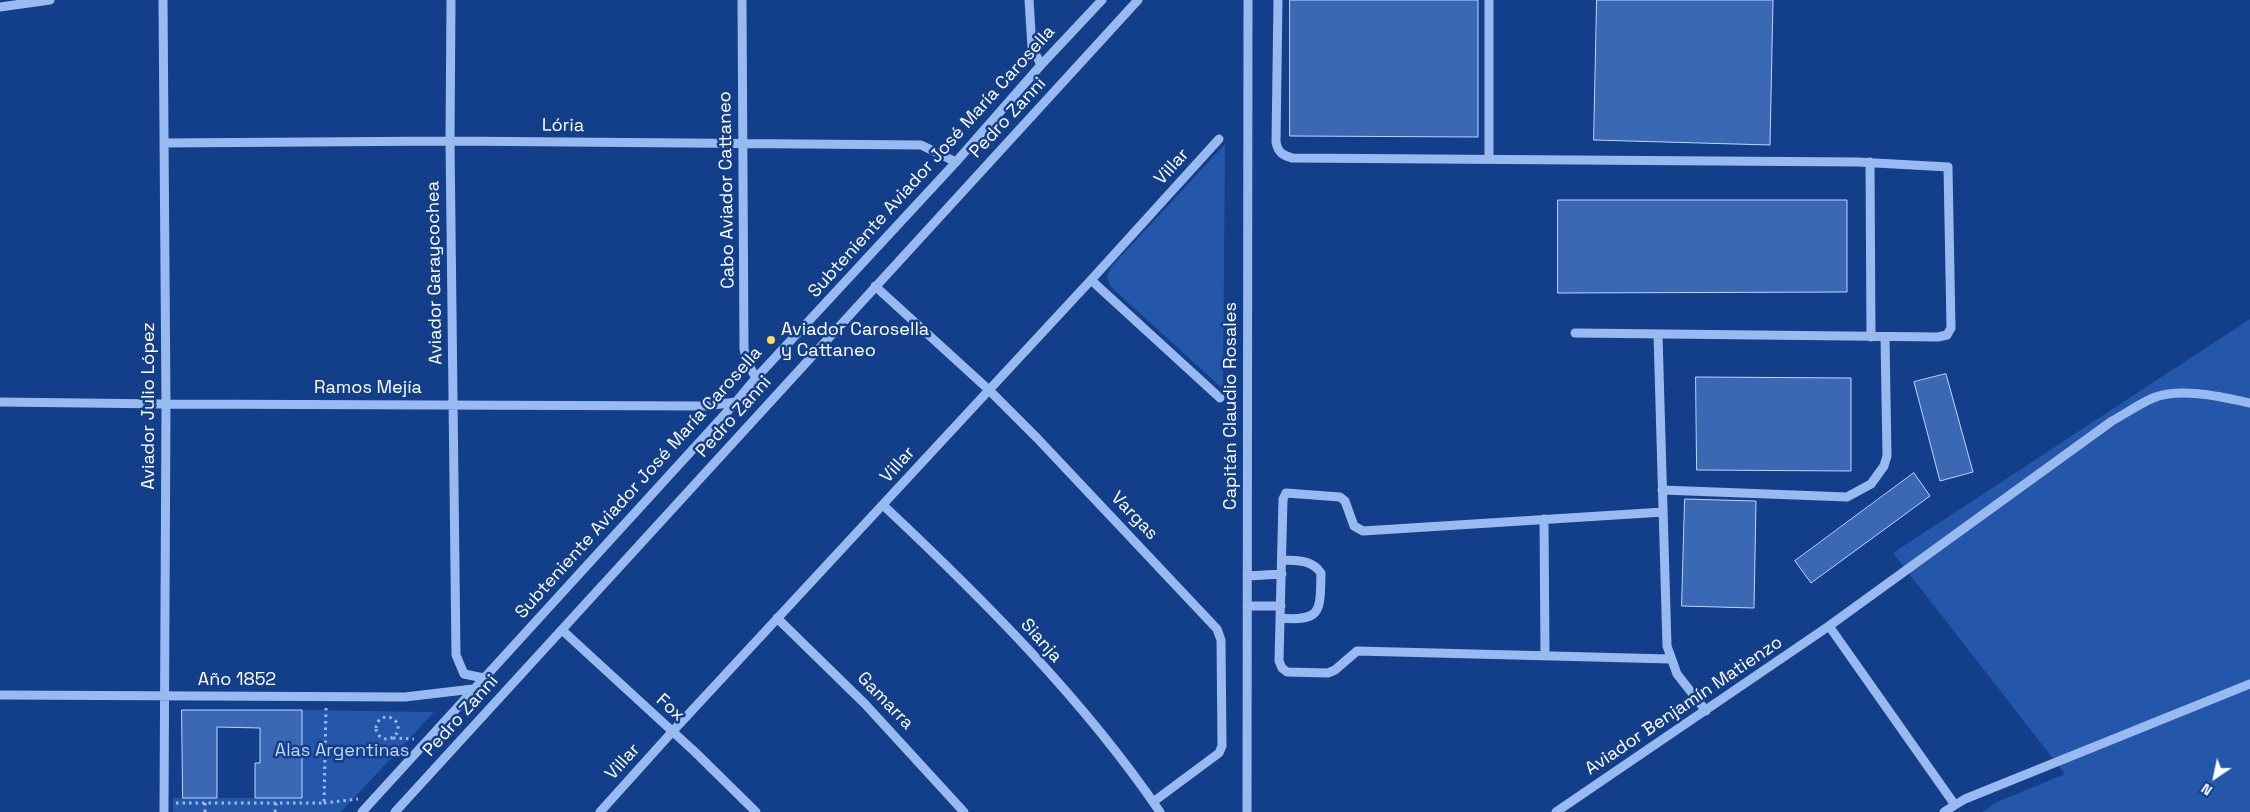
<!DOCTYPE html>
<meta charset="utf-8">
<style>
body{margin:0}
#map{position:relative;width:2250px;height:812px;overflow:hidden;background:#133e8a;font-family:"Space Grotesk",sans-serif}
canvas{display:block}
.north{position:absolute;left:2190px;top:752px;width:50px;height:50px;-webkit-text-stroke:4px #133e8a;paint-order:stroke;rotate:214deg;font-size:14px;font-weight:700;line-height:20px;text-align:center;color:#fff}
.north::after{content:'';display:block;margin:auto;width:18px;height:22px;background:#fff;clip-path:polygon(50% 0,100% 100%,50% 72%,0 100%)}
</style>
<div id="map">
<canvas width="2250" height="812"></canvas>
<div class="north">N</div>
</div>
<script>
const c = document.querySelector('canvas').getContext('2d');
c.lineJoin = 'round';
function paint(path, color) {
  c.fillStyle = color;
  c.fill(path, 'evenodd');
}
function stroke(path, color, width, dash) {
  c.strokeStyle = color;
  c.lineWidth = width;
  c.lineCap = dash ? 'butt' : 'round';
  c.setLineDash(dash || []);
  c.stroke(path);
}
function label(font, color, halo, rows, align = 'center') {
  c.font = font + ' "Space Grotesk",sans-serif';
  c.lineWidth = 5;
  c.setLineDash([]);
  c.textBaseline = 'middle';
  c.strokeStyle = halo;
  c.fillStyle = color;
  for (const [text, x, y, turn = 0] of rows) {
    c.save();
    c.translate(x, y);
    c.rotate((+turn || 0) * Math.PI / 180);
    c.textAlign = isNaN(turn) ? turn : align;
    if (halo) c.strokeText(text, 0, 0);
    c.fillText(text, 0, 0);
    c.restore();
  }
}
paint(new Path2D(`
 M1225 144 1223 389 1111 287 1107 277 1112 266Z
 M2250 319V812H1982L1997 802 2065 774 1893 553Z
 M302 710 434 712 341 812H173V798H302Z`), '#2456a9');
const building = new Path2D(`
 M1290 0H1478V137L1290 136Z
 M1597 0H1773L1770 145 1594 140Z
 M1558 200H1847V292L1558 293Z
 M1946 374 1973 472 1940 481 1914 382Z
 M1696 377 1851 378V471L1697 470Z
 M1914 473 1930 496 1811 583 1795 561Z
 M1685 499 1756 501 1754 608 1682 606Z
 M182 710H302V798H255V763H260V728L217 727V798H183Z`);
paint(building, '#3b68b3');
stroke(building, '#bfd6fc', 1);
stroke(new Path2D(`
 M376 728a11 11 0 1 1 22 0a11 11 0 1 1-22 0Z
 M393 738 414 739
 M176 803H324L326 708
 M324 803 358 799
 M205 812V803
 M275 812 276 803`), '#99baf0', 3, [2.5, 4]);
stroke(new Path2D(`
 M163 0 166 404 164 812
 M451 0 450 141 456 655 464 674 484 678
 M742 0 744 349 747 362 756 378
 M1029 0 1032 47 1041 65
 M1278 0 1276 142C1278 153 1283 155 1292 158L1858 162 1948 167 1951 328 1947 335 1938 337 1575 333
 M0 7 50 0
 M165 143 450 141 921 145 956 162
 M1489 159V0
 M1870 162 1871 337
 M1091 280 1220 398
 M875 286 989 390 1037 438 1217 629 1221 640 1222 746 1219 753 1153 802
 M1658 335 1667 646 1677 674 1706 711
 M0 402 166 404 705 406 736 402
 M1662 490 1847 497 1871 484 1884 466 1887 456 1885 337
 M883 505C982 598 1084 700 1160 812
 M1663 512 1363 531 1354 526 1345 501 1340 497 1286 493 1283 499 1279 661 1282 668 1287 672 1328 673 1335 670 1357 651 1670 659
 M1544 519 1545 656
 M1247 576 1282 574
 M1247 606H1281
 M777 618 865 704 964 812
 M1280 618C1323 622 1320 610 1321 573 1311 559 1298 561 1282 560
 M1829 626 1955 805 1965 799 2250 684
 M562 630 695 752 756 812
 M0 695 405 697 473 689
 M362 812 736 402 756 378 956 162 1041 65 1102 0
 M395 812 1138 0
 M600 812 672 732 1091 280 1219 139
 M1247 812 1248 0
 M1556 812 1829 626 2112 421C2125 414 2139 404 2153 398 2180 387 2222 397 2250 403
 M1944 812 1955 805`), '#99baf0', 9);
for (const [x, y, r, color] of [
 [771,340,5,"#ffdb58"]
]) {
  const dot = new Path2D();
  dot.arc(x, y, r, 0, 2 * Math.PI);
  c.fillStyle = color;
  c.fill(dot);
  stroke(dot, '#133e8a', 2);
}
label('18px', '#fff', '#133e8a', [
 ["Pedro Zanni",1008,118,-47],
 ["Lória",563,126,1],
 ["Subteniente Aviador José María Carosella",932,162,-48],
 ["Villar",1172,167,-48],
 ["Cabo Aviador Cattaneo",727,190,-91],
 ["Aviador Garaycochea",435,273,-91],
 ["Ramos Mejía",368,388],
 ["Aviador Julio López",149,406,-90],
 ["Capitán Claudio Rosales",1231,406,-90],
 ["Pedro Zanni",734,417,-48],
 ["Villar",898,465,-48],
 ["Subteniente Aviador José María Carosella",639,483,-48],
 ["Vargas",1134,516,46],
 ["Sianja",1041,641,48],
 ["Año 1852",237,680],
 ["Gamarra",885,701,46],
 ["Aviador Benjamín Matienzo",1684,706,-34],
 ["Fox",670,708,42],
 ["Pedro Zanni",461,716,-48],
 ["Villar",623,762,-48]
]);
label('18px', '#fff', '#133e8a', [
 ["Aviador Carosella",781,330],
 ["y Cattaneo",781,351]
], 'left');
label('18px', '#bfd6fc', '#133e8a', [
 ["Alas Argentinas",342,751]
]);
</script>
